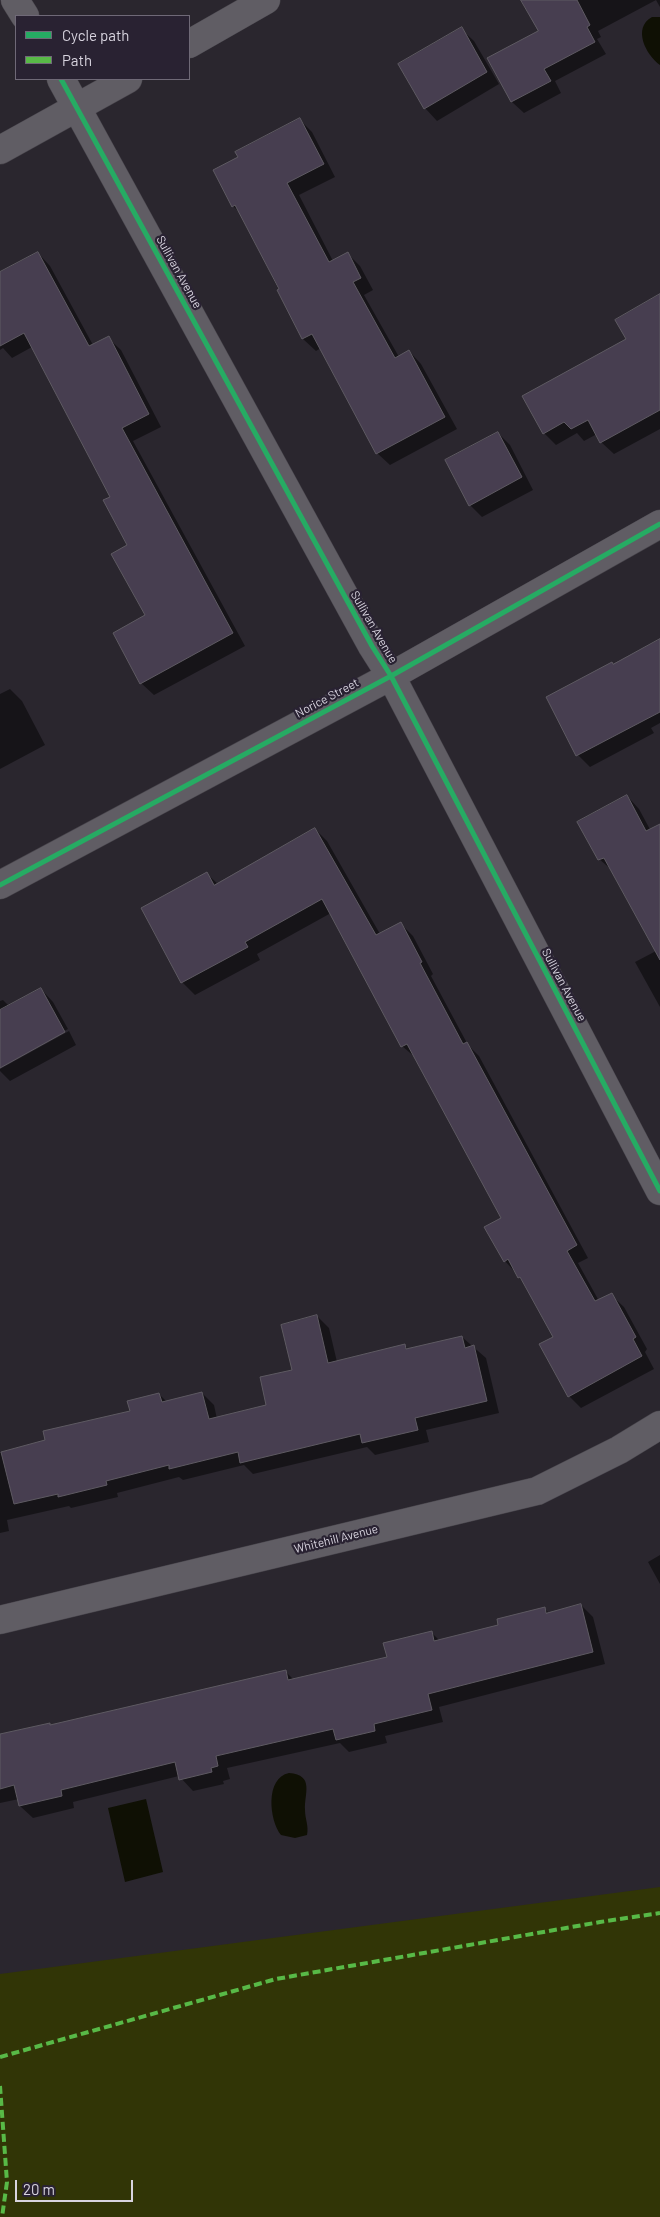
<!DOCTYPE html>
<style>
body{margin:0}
#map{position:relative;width:660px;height:2217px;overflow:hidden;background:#2a262e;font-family:Barlow,sans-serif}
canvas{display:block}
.legend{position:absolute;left:15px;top:15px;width:175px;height:65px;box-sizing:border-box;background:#292232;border:1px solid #6f6977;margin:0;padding:6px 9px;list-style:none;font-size:15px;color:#d7d3de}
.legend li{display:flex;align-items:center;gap:10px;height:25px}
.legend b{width:25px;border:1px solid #6f6977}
.scale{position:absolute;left:15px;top:2180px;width:118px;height:22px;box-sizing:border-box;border:2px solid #d7d3de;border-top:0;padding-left:6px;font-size:15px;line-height:18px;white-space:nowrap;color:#d7d3de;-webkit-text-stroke:4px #292232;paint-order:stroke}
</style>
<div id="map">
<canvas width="660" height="2217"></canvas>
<ul class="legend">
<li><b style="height:6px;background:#26ab63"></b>Cycle path</li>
<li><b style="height:6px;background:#58b947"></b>Path</li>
</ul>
<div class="scale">20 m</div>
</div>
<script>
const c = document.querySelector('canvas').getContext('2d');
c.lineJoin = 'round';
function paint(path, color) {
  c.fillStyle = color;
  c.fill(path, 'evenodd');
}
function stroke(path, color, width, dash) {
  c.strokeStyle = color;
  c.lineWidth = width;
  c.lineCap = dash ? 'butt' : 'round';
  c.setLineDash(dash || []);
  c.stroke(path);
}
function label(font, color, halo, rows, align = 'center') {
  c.font = font + ' Barlow,sans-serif';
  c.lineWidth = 4.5;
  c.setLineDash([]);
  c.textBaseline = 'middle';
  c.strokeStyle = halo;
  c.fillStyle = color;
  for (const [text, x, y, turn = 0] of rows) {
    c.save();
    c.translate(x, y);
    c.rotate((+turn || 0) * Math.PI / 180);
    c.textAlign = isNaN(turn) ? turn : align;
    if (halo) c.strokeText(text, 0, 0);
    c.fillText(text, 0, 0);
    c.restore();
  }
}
paint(new Path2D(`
 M660 1887V2217H0V1974Z`), '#313506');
paint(new Path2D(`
 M652 17H660V65C646 55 632 28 652 17Z
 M289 1773C315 1775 304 1794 305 1810 305 1819 309 1826 307 1835L295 1838 281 1835C269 1820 265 1778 289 1773Z
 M146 1799 163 1872 125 1882 108 1808Z`), '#0f1004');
paint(new Path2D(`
 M523 0H656L598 31 601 37 597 39 606 54 555 81 561 93 524 113 512 102 489 59 539 31Z
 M656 0H660V7Z
 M461 29 474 41 499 84 437 121 425 108Z
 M300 120 312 132 335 177 299 195 333 261 347 253 360 266 373 290 364 295 399 357 409 351 421 364 457 429 390 465 377 453 321 348 316 351 303 339 241 214 233 206 240 158Z
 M38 253 50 266 93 345 108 338 121 350 161 427 133 441 245 646 154 695 141 683 147 616 129 545 111 497 32 347 12 358 3 348 0 350V274Z
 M660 298V429L614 454 601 442 597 434 584 441 577 433 556 445 544 433 628 339Z
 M498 433 510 445 533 490 482 517 470 505Z
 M660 641V723L651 728 654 733 590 767 578 755 613 665Z
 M10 689 22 701 45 745 0 769V694Z
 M627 796 639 809 660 848V1007L635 962 656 951 613 871 599 859Z
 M315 829 327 841 380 934 400 923 413 936 433 974 431 976 468 1045 479 1056 588 1258 578 1263 599 1301 611 1295 624 1307 647 1349 645 1352 654 1369 581 1408 569 1396 555 1337 525 1283 505 1261 503 1218 416 1058 402 1046 331 913 257 954 260 960 195 995 182 982 143 908 207 874 218 884Z
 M41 989 53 1002 68 1029 0 1066V1069L69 1031 76 1045 10 1081 0 1071V1001L3 1000 9 1006Z
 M317 1316 329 1328 337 1362 405 1346 409 1349 462 1337 486 1358 499 1413 426 1430 429 1442 375 1455 367 1447 253 1474 244 1465 183 1480 179 1477 117 1493 118 1497 71 1508 69 1506 7 1520 9 1531 0 1533V1453L47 1441 131 1411 159 1394 167 1402 202 1393 214 1405 217 1419 268 1406 293 1371Z
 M660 1555V1584L648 1562Z
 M581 1605 593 1617 605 1664 439 1707 443 1722 385 1736 387 1743 349 1752 340 1743 227 1768 230 1779 223 1781 224 1784 193 1791 179 1776 73 1802 74 1808 33 1818 20 1806 19 1799 0 1803V1735L49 1724 51 1726 285 1671 294 1680 389 1658 431 1632 440 1641 500 1626 544 1608 549 1613Z`), '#0007');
const building = new Path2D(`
 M521 0H577L590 25 587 27 595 42 544 69 551 81 511 102 487 58 538 31Z
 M462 27 487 72 424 109 398 64Z
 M300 118 324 164 287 183 329 262 348 252 361 278 353 282 395 358 409 350 445 417 376 454 312 334 302 339 277 290 279 289 235 205 232 207 213 170 238 157 235 152Z
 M38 252 89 346 109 336 149 414 122 428 233 633 140 684 113 633 145 615 111 554 127 545 103 500 110 497 24 333 0 346V272Z
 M660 294V410L600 443 588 420 571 429 564 422 543 434 522 396 626 339 615 320Z
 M498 432 522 477 469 506 445 460Z
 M660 639V712L576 756 546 697 612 662 613 664Z
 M627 795 646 831 660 824V960L604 858 598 860 577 822Z
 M315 828 376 935 401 922 422 962 420 963 463 1044 467 1042 577 1245 567 1251 595 1301 612 1293 636 1337 633 1339 642 1356 568 1397 539 1344 553 1337 520 1277 518 1278 508 1259 504 1262 484 1227 501 1218 407 1044 401 1047 322 899 245 942 248 947 181 983 141 908 207 872 214 885Z
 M41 988 65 1032 0 1068V1010Z
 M317 1315 328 1363 405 1344 406 1349 462 1336 465 1348 474 1345 487 1401 415 1418 418 1430 362 1443 360 1434 240 1463 238 1452 169 1469V1465L106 1481 107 1485 58 1497V1494L14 1504 1 1452 45 1440 43 1431 130 1411 127 1401 159 1393 162 1402 202 1392 209 1419 266 1405 260 1377 292 1370 281 1325Z
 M581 1604 593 1652 428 1694 432 1710 374 1724 375 1731 336 1740 333 1729 216 1756 218 1766 211 1768 212 1772 179 1780 175 1762 61 1790 62 1796 19 1806 14 1785 0 1789V1734L50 1723V1725L286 1670 288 1680 387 1657 383 1643 432 1631 434 1641 498 1625 497 1619 545 1607 546 1613Z`);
paint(building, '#473e50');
stroke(building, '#5e5a62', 1);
const street = new Path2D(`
 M15 0 25 16
 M189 44 266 0
 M61 79 372 646 391 676 660 1191
 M0 150 128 79
 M0 885 391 676 660 524
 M0 1620 537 1491 619 1450 660 1425`);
stroke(street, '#46434a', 29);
stroke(street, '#605d64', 28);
stroke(new Path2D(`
 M0 2057 276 1979 600 1922 660 1913
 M0 2086 7 2182 2 2217`), '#58b947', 4, [8, 4]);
stroke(new Path2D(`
 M61 79 372 646 391 676 660 1191
 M0 885 391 676 660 524`), '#26ab63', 5);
label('12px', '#d7d3de', '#292232', [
 ["Sullivan Avenue",179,272,61],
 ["Sullivan Avenue",374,627,60],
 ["Norice Street",327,698,-28],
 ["Sullivan Avenue",564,985,62],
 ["Whitehill Avenue",336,1539,-14]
]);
</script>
